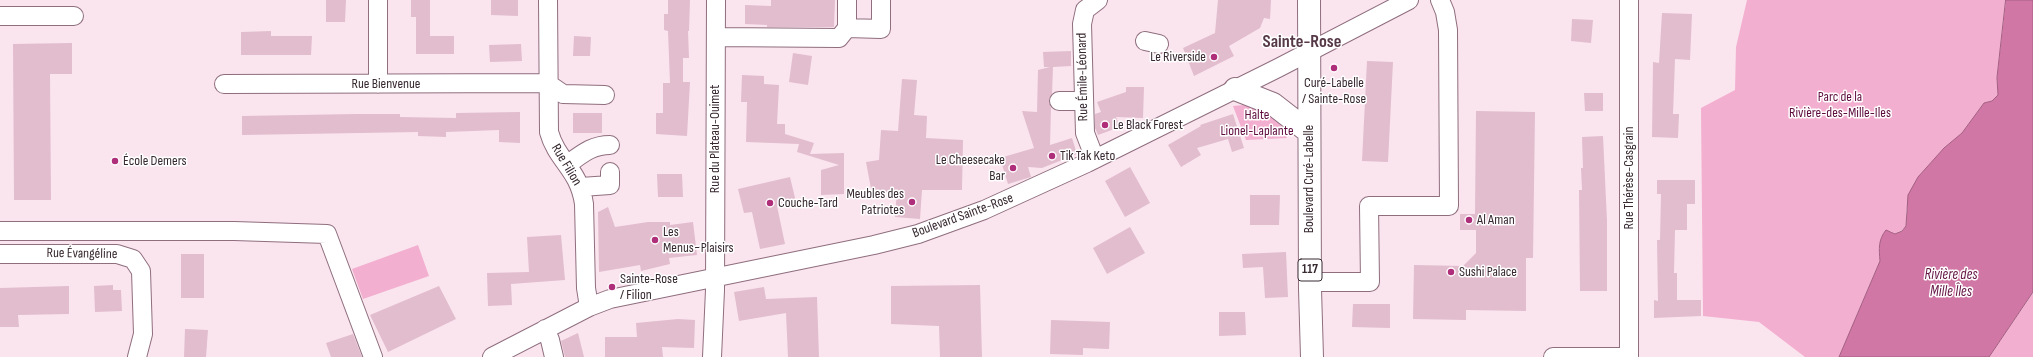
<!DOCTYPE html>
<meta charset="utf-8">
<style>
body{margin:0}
canvas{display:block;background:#fae4ee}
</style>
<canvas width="2033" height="357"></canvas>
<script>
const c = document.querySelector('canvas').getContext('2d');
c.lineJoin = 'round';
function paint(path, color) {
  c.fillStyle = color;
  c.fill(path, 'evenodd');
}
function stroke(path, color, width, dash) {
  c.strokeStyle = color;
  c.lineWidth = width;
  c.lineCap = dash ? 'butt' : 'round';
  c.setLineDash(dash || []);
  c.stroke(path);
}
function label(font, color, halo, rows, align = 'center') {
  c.font = font + ' "Sofia Sans Condensed",sans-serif';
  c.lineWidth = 3;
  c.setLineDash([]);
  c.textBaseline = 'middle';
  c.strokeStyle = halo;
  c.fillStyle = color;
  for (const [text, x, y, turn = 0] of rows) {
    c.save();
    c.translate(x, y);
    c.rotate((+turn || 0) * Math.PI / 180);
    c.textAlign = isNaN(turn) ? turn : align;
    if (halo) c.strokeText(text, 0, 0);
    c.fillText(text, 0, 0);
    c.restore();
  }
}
paint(new Path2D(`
 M1747 0H2006L1997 78 1998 95 1992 101 1984 103 1962 133 1944 148 1918 177 1906 211V226L1902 230 1895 234 1890 231 1879 246 1880 261 1876 270 1839 357H1805L1759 322 1703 316 1701 108 1735 90 1736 47Z
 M1244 105C1263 106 1282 119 1287 138L1246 140 1233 106Z
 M418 245 429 276 363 299 352 269Z
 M2033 292V357H1989L2033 293Z`), '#f3afd0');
const water = new Path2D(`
 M2006 0H2033V292L1989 357H1839L1880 261C1879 249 1878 240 1886 230L1895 234 1902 231 1906 226 1908 195 1918 177 1944 148 1962 133 1984 103 1992 101 1998 95 1997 78Z`);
paint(water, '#d177a5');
stroke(water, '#a36082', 1);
paint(new Path2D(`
 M326 0H346L345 22H326Z
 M411 0H430V36H454V54H416V17H411Z
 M491 0H518V16L491 15Z
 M668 0H690L689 31H688L689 58H683V82H690L687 136 656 134V113H663V83H670L668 31 664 30V14H668Z
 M771 0H835L834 27H767V25L745 24V5L771 6Z
 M1218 0H1271L1270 19 1264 18 1260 28 1229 46 1234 56 1194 76 1183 48 1215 33Z
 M1662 13 1692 14 1690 60 1675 59 1673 114H1679L1678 138 1652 137 1653 62 1659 63Z
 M1572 19 1593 20 1591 43 1571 41Z
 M271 31V36H312L311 55H241V32Z
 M574 36 591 37 590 56H573Z
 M72 43V74H50L51 200H14L13 44Z
 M521 44 522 61 490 62 489 45Z
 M1071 51V66L1053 67 1052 94 1049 101 1051 108 1050 145 1072 138 1077 154 1042 168 1028 167 1031 177 1008 184 1000 158 1034 148 1022 111 1037 112 1038 70 1050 67H1044L1043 52Z
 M793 53 812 56 808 85 789 82Z
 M1367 61 1393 62 1388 162 1362 161Z
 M742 75 764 76V84L779 85 777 124H785V134L814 143 810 154 844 153V194L821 195V170L839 165 797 152 799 144 746 142 747 102H741Z
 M902 79 917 80 914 115 927 116 926 138 963 140 962 190H922L920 219 895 217 897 190 872 194 866 162 879 160 881 130 898 131Z
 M1126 87H1144L1143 118 1116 117 1120 127 1098 135 1095 128V114L1101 112 1097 102 1126 92Z
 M1584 93H1603V111H1585Z
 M1476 111 1535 112 1533 258H1526V311L1466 310V320L1413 319 1414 265 1463 266 1476 253V230H1460V214H1475Z
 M520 112V143L499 142V130L446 132V137L418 136V132L242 135V116L357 114H400V117L456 118V113Z
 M573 113H602V133H573Z
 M1233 114 1244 148 1232 152 1228 139 1197 148 1201 155 1181 167 1168 145 1201 126 1200 125Z
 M1603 136 1607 221V291H1580L1579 190H1582L1581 168H1583L1582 137Z
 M1130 167 1150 203 1125 217 1105 181Z
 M657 174H682L683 197H658Z
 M790 177 796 202 777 206 785 244 760 249 752 212 744 213 738 189Z
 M1657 180H1695V204H1687V230H1675L1674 273H1677V300H1701V316L1654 318V300L1658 301 1657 240H1660L1661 194H1657Z
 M1250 195H1280L1279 225H1250Z
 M608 207 615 227 648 222H670V225L693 222 697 255 669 258 670 264 641 271 640 265 599 272 598 212Z
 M1130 227 1145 253 1107 274 1093 248Z
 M561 235 565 280 511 284 512 305 488 306 487 273 529 272 527 237Z
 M1286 252 1288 297 1265 298 1263 267 1243 268 1242 254Z
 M181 254H204V298H181Z
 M113 285V290H121L122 311 95 312 94 286Z
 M980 285 982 357H940L939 326 891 324V286Z
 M69 286V314L18 315 19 327H0V288Z
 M439 286 456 319 388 352 370 315Z
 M764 287 766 299 817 297 819 357H788L786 313 739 321 734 292Z
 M1353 304H1390V328L1352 327Z
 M1219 312H1245L1246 335 1219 336Z
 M678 319 695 320 694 348 662 347 663 357H605V337H637L636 323Z
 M1051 320 1110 322 1109 349 1083 348V355L1050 354Z
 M185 329 208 330 206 357H184Z
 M578 333 584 357H565L561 341Z
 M353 334 362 357H331L326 343Z`), '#e2bdce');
const minor = new Path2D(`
 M378 0V84
 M548 0 549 132C557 161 579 169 584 204L586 288 589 307
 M847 0V28L881 29V0
 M1629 0V357
 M0 16H74
 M716 37 839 38 847 28
 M1145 41 1159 44
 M547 83 563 94 605 95
 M224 84 547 83
 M1059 101H1083
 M1095 159 1085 133 1082 24 1085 10 1098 0
 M568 164C582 154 592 145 610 145
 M581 187 610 185V172
 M0 231H234L327 234 373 357
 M0 254H117L133 259 141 271 143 334 137 357
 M1310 282H1370L1369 206H1449L1448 30 1445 12 1440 0
 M545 329 550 340 554 357
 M492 357 589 307 610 299 874 245 918 234 984 210 1087 163 1278 68 1409 0
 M712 357 715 290 716 0
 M1553 357H1626`);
const major = new Path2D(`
 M1309 0 1310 289 1312 357
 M1235 89 1273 104 1309 132`);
stroke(minor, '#8f6e7e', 20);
stroke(major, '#8f6e7e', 24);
stroke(minor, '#fff', 18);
stroke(major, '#fff', 22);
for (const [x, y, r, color] of [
 [1214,57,4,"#af2e7a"],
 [1334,68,4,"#af2e7a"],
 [1105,125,4,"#af2e7a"],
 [1052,156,4,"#af2e7a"],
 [115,161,4,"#af2e7a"],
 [1013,168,4,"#af2e7a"],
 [912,202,4,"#af2e7a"],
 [770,203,4,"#af2e7a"],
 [1469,220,4,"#af2e7a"],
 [655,240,4,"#af2e7a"],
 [1451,272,4,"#af2e7a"],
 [612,287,4,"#af2e7a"]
]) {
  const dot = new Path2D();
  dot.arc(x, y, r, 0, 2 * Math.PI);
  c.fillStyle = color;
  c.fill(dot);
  stroke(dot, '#fff', 1.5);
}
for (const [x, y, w] of [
 [1310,270,24]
]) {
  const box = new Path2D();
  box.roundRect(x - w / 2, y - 11, w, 22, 3);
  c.fillStyle = '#fff';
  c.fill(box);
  stroke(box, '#372930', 1);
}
label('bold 13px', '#372930', null, [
 ["117",1310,270]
]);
label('14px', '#372930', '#fff', [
 ["Le Riverside",1206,57,"right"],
 ["Curé-Labelle",1334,83,"center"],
 ["/ Sainte-Rose",1334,99,"center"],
 ["Le Black Forest",1113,125],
 ["Tik Tak Keto",1060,156],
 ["Le Cheesecake",1005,160,"right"],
 ["Bar",1005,176,"right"],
 ["École Demers",123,161],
 ["Meubles des",904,194,"right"],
 ["Patriotes",904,210,"right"],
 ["Couche-Tard",778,203],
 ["Al Aman",1477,220],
 ["Les",663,232],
 ["Menus~Plaisirs",663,248],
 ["Sushi Palace",1459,272],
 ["Sainte-Rose",620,279],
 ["/ Filion",620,295]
], 'left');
label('14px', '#372930', '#fff', [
 ["Rue Émile-Léonard",1083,77,-91],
 ["Rue Bienvenue",386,84],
 ["Rue du Plateau-Ouimet",715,139,-90],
 ["Rue Filion",566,165,59],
 ["Rue Thérèse-Casgrain",1629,178,-90],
 ["Boulevard Curé-Labelle",1309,179,-90],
 ["Boulevard Sainte-Rose",963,216,-20],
 ["Rue Évangéline",82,254,1]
]);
label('14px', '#5e0c3e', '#fff', [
 ["Parc de la",1840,97],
 ["Rivière-des-Mille-Iles",1840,113],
 ["Halte",1257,115],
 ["Lionel-Laplante",1257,131]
]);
label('italic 15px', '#641444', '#fff', [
 ["Rivière des",1951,275],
 ["Mille Îles",1951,292]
]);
label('bold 18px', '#563947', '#fff', [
 ["Sainte-Rose",1302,42]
]);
</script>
